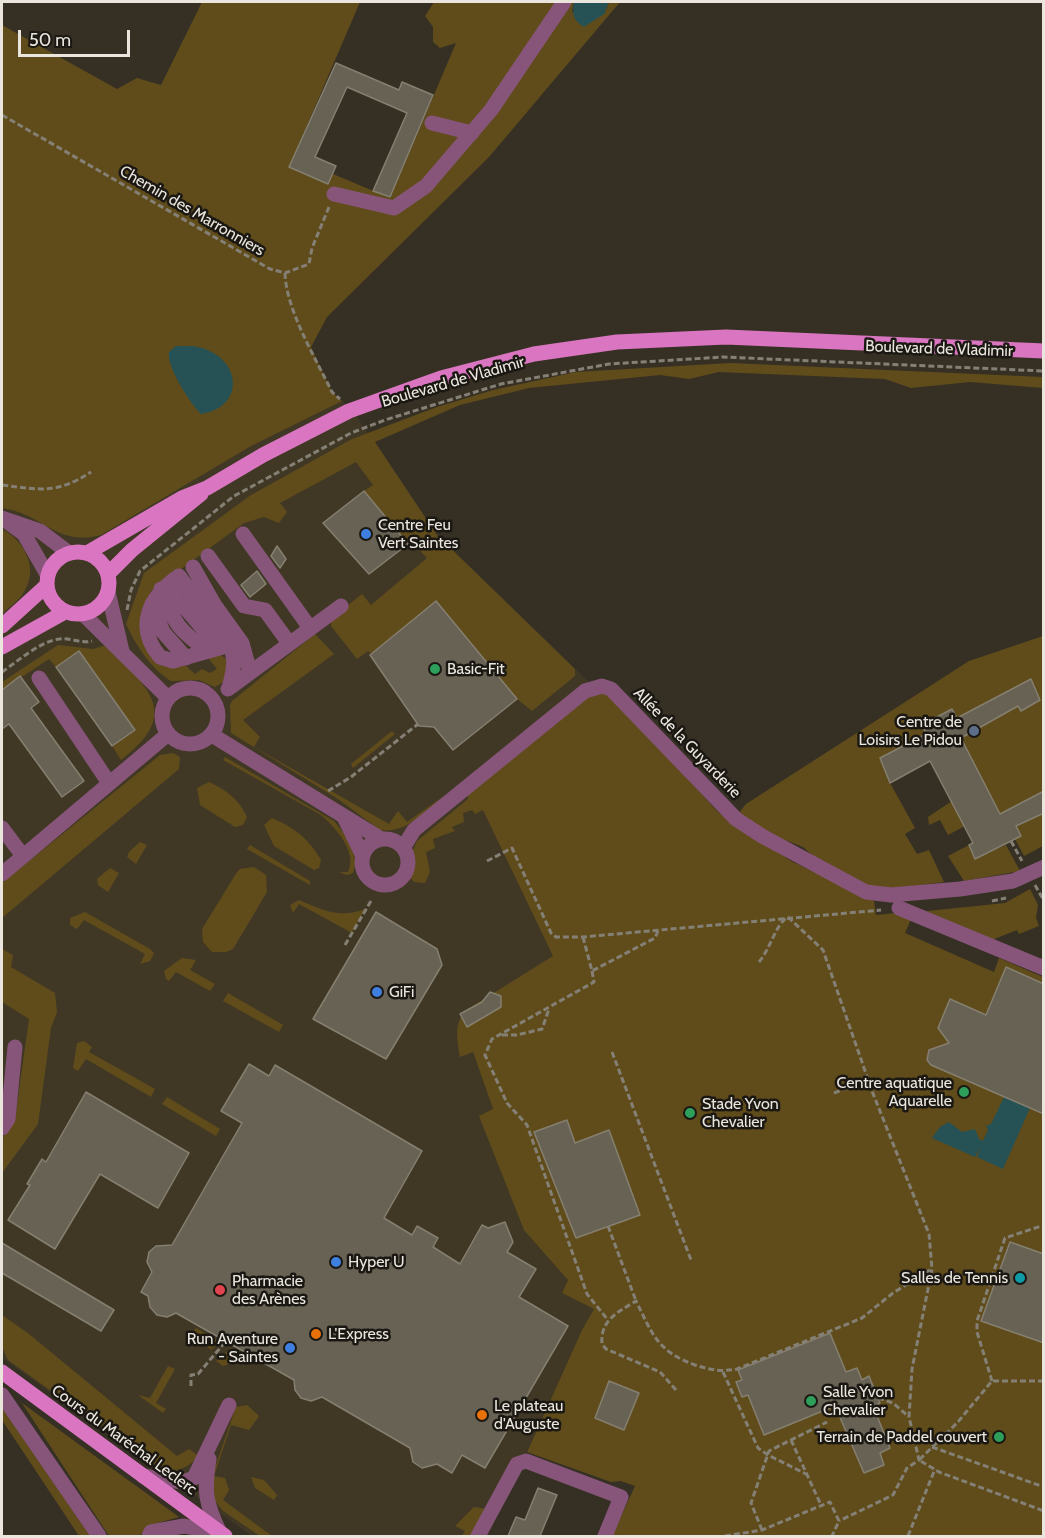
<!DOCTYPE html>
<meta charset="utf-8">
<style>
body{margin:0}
#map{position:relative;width:1045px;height:1538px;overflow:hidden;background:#363024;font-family:Cabin,sans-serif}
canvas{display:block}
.frame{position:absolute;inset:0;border:3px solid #eae6de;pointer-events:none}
.scale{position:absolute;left:18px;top:30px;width:112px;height:27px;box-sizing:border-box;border:3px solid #eae6de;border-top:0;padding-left:8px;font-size:18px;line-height:21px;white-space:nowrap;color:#eae6de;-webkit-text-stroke:4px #1b1813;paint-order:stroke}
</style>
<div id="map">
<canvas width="1045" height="1538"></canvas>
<div class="frame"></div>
<div class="scale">50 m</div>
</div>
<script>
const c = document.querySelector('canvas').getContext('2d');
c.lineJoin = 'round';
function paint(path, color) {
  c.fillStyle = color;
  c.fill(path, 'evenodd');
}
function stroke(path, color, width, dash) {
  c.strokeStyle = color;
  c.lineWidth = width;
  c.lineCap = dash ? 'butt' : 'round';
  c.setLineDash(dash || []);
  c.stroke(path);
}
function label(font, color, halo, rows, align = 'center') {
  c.font = font + ' Cabin,sans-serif';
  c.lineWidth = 5;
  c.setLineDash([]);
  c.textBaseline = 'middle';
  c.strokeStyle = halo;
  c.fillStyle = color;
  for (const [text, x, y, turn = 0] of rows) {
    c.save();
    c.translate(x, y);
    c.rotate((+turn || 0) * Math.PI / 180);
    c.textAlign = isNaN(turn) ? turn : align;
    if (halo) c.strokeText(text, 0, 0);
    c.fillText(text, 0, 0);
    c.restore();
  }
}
paint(new Path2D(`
 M332 392 353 411 437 535 597 690 499 842 554 956 473 1052 493 1109 480 1116 557 1267 568 1280 562 1293 594 1309 582 1330 488 1536H252L2 1358V508L101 522Z`), '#403825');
paint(new Path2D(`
 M202 2H360L289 167 328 183 333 174 390 198 456 43 440 48 433 42V27L425 16 434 2H574L572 12 604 14 609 2H620L489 157 327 317 311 347 332 392 342 401 251 446 101 535C56 547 44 514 2 508V25L117 89 137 78 161 85Z
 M730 363 1043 377V388L970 382 911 388 885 379 719 372 689 379 660 375 529 388 460 405 375 442 437 535 575 669V676L532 711 517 699 436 601 372 654 368 651 357 659 331 626 332 618 362 594 371 605 427 558 412 542 408 544 364 491 373 485 356 462 280 503 287 512 279 523 264 517 244 523 151 591 144 618V641L185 665 195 674 202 669 210 673 217 669 209 659V656L220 654 226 659 230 657 225 681 215 687 199 680 171 681C150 668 136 645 126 624L144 573 251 495 352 439 437 407 493 390 576 372Z
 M2 529C26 542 40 570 22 595 17 602 8 608 2 614Z
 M315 634 334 654 243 720 260 737 254 747 389 824 398 811 407 822 448 793C429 808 406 835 380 830L338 799 231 733 230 705 232 701Z
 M1043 636V791L1000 814 961 738 952 709 935 718 926 734 880 758 890 783 915 828 905 834 917 854 929 850 944 882 873 891 822 864 803 847 759 830 738 814 746 804 969 661Z
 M58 645 93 649 106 645C146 687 184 712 121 760L112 746 135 729 79 651 56 667 49 659 2 690V682Z
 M597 690 609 694 718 812 791 861 874 901 876 915 896 913 911 919 905 933 994 972 999 958 1043 977V1536H612L635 1486 621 1481 611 1482 527 1452 582 1330 594 1309 562 1293 568 1280 524 1230 479 1116 493 1109 473 1052 460 1057C457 1038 453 1022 468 1009L553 956 483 810 475 814 472 810 463 813 464 822 452 827 455 831 433 839 435 848 426 852 430 872 425 883 414 882 409 876 413 850 417 841 468 799V791Z
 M392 731 395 734 353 768 351 764Z
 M173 753 180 757 179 769 2 918V883L160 755Z
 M225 757 334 821C345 834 361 855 353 873L347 875 339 872H348C358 852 335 827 321 815L223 760Z
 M209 782C226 790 239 799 247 817L243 825 235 827 200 805 197 788Z
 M952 801 965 826 948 835 940 820 929 825 928 817Z
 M1043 813V846L1024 856 1015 839 1021 836 1016 827Z
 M272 818C295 828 308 838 321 860L319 868 314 870 274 846 264 825Z
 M140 842 147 845 136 864 127 857 129 852Z
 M250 845 310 881V885L247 849Z
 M969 845 976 858 1006 845 1020 871 964 881 948 856Z
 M254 867 266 875 267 892 233 949 226 952H212L203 942 202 929 237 872 240 869Z
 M110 868 119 873 108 892 98 885 97 879Z
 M1030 889 1038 905 1036 918 1039 926 1019 934 1017 930 987 942 918 912 1005 903Z
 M299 900C322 910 340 919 365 909L352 933 299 904 293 913 290 905Z
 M85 912 150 949 154 953 150 961 140 964 145 954 84 920 77 929 70 925V918Z
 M2 949 13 955 11 967 55 993 57 1012 51 1028 38 1124 2 1173V1139L15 1119 29 1019 2 1002Z
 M182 958 196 960 190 970 215 984 210 991 176 972 169 981 166 979 164 971Z
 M228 993 283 1025 279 1032 223 1001Z
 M84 1041 92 1047 89 1052 155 1089 151 1097 86 1059 78 1071 73 1068 77 1043Z
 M167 1097 220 1129 216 1136 162 1104Z
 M2 1315 29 1334 177 1456 189 1449 199 1456C187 1468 178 1473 161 1470L8 1360 3 1349Z
 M196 1328 220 1342 211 1350 192 1333Z
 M231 1348 250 1360 248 1364 234 1362 223 1366 216 1361Z
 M168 1366 175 1369 156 1403 166 1409 163 1413 138 1395 150 1398Z
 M22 1403 179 1517 158 1523 138 1536H109Z
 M247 1405 259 1416 249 1430 231 1425 214 1476 225 1478 229 1490 223 1500 272 1536H260L223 1511 214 1500 212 1476 236 1407Z
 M2 1407 90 1536H79L2 1420Z
 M251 1477 264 1480 277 1495 274 1500 255 1488Z
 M474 1507 488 1509 474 1536H462L465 1531 455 1526Z`), '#604c1b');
paint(new Path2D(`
 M574 2H609L604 14 584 27C573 20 572 14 574 2Z
 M176 346C186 346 196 345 205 349 243 363 243 408 201 414 190 403 166 366 169 352Z
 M1004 1097 1030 1108 1003 1169 977 1157 980 1148 975 1157 932 1138 940 1127 949 1122 962 1132 975 1129 979 1139 983 1141 988 1130 986 1126 991 1124Z`), '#265255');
const building = new Path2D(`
 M336 63 399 90 402 82 433 95 390 197 373 191 407 113 347 87 315 157 336 166 328 184 289 167Z
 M364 491 408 544 369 574 323 523Z
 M277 546 286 559 280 568 271 556Z
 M257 571 266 584 250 597 241 585Z
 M436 601 517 699 453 750 434 727 419 726 370 655Z
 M79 651 135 730 112 746 56 667Z
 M20 676 39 702 31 708 84 781 62 797 9 724 2 729V690Z
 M1031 679 1040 700 1021 711 1018 706 961 738 1000 814 1044 791V813L1016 826 1021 836 975 859 969 845 973 843 930 761 890 783 880 758 926 734 923 726 935 718 952 709 957 718Z
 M376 912 437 949 442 965 386 1059 313 1019Z
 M1006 967 1044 984V1114L931 1065 927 1060 929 1050 949 1043 938 1028 950 999 986 1015Z
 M490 992 501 996V1007L467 1027 460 1014 482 1002Z
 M249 1064 269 1076 275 1065 422 1151 384 1218 412 1235 417 1226 438 1238 433 1247 460 1264 482 1225 488 1228 505 1222 513 1242 507 1252 536 1269 519 1297 568 1326 485 1468 462 1455 452 1473 437 1464 422 1468 413 1462 410 1448 322 1397 311 1401 301 1398 295 1390 294 1380 176 1313 167 1317 157 1315 150 1307 148 1296 141 1292 152 1272 147 1262 149 1252 156 1246 172 1245 242 1123 221 1111Z
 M86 1092 189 1153 158 1208 100 1174 55 1249 8 1220 30 1185 27 1184 42 1159 46 1162Z
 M567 1120 575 1143 609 1130 640 1215 576 1238 534 1132Z
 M1010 1242 1044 1254V1343L981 1321Z
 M2 1243 114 1310 101 1331 2 1273Z
 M830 1333 846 1372 857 1368 862 1380 869 1376 880 1403 873 1406 890 1448 880 1453 884 1465 864 1473 835 1406 764 1435 748 1395 742 1397 736 1382 742 1380 738 1370Z
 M609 1381 639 1393 624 1430 595 1418Z
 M538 1488 557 1495 540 1536H508L516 1517 525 1520Z`);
paint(building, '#686254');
stroke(building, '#857f70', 1.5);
stroke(new Path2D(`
 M2 115 270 269 285 273 309 264 312 248 329 207
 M285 273C286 310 316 359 332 392L340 399
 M2 485C41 490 57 494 91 472
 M127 610 131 590 140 571 234 496 351 433 385 420 501 384 609 364 723 357 1044 371
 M2 672C18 661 39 642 59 639 70 637 80 644 92 641
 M328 791 351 777 418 724
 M1011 841 1022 861
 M487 861 512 848 551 933 556 937H583L881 910
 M1035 885 1044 901
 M992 901 1006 898
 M788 917 823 950 872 1091 929 1234 932 1269 912 1369 909 1417 919 1460 907 1468 893 1495 839 1521
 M583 937 592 971 655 938 658 931
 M345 945 371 901
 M759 962C770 949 775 927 786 918
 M592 971 594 982 492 1039 485 1055 507 1103 527 1125 587 1294 608 1320
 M502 1035H517L542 1029 549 1009
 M612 1052 691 1260
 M834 1093 868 1080
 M608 1226 636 1301
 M723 1372 758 1448 768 1455 806 1474
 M992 1381 977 1332V1321L1005 1238 1044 1225
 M1044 1381H992L957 1423 919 1460 939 1472 1044 1511
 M191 1386V1375L198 1374 226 1341
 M676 1390 660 1372 606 1349 602 1344C600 1320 618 1312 636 1301 653 1335 657 1351 695 1365 710 1370 721 1372 737 1369L862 1318 893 1293 930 1270
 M878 1398 893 1403 908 1416
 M791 1440 821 1505
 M932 1447 1044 1487
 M762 1530 751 1503 769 1451 827 1422
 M725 1536 762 1530 830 1502 839 1521 832 1536
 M908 1536 935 1469`), '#858076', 3, [6, 3]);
stroke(new Path2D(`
 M432 123 472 133
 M334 194 394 208 426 186 491 110 564 2
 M2 518 40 531 69 553
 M9 523 24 534 47 574
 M243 534 310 628
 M208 556 244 606 265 610 289 643
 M193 567 214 604 242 643 250 672
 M173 581 175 596 219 647
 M161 589C175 624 177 629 208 651
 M108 592 122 651
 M152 604 163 632 186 658
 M83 614 168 698
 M39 678 109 783
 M162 716a28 28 0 1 1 56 0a28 28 0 1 1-56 0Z
 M229 688C235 667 237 654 224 635L179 576C150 596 134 626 160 657L173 661 230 645
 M228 689 341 606
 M212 735 381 839
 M344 817 363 856
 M2 828 23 856
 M362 862a23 23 0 1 1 46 0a23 23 0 1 1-46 0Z
 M403 848 414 830 585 691 602 686 611 689 736 819 762 836 866 892 891 895 960 889 1013 881 1044 867
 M2 874 168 734
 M899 908 1044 968
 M2 1128 8 1119 15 1047
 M2 1395 99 1536
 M209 1459C204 1492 205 1502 220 1533
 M143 1476 182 1482 194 1478 229 1405
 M149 1536 151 1532 184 1526 220 1533
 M478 1536 517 1464 526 1461 621 1497 605 1536`), '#865579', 15);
stroke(new Path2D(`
 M47 583a31 31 0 1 1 62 0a31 31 0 1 1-62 0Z
 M87 553 182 498 207 488 263 455 349 411 441 378 534 354 617 342 726 337 1044 351
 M108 574 132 550 201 494
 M2 626 46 586
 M2 647 65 612
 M2 1372 225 1536`), '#da76c1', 15);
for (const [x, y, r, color] of [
 [366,534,6,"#3f7fe0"],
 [435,669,6,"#2e9e5b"],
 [974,731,6,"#5c6f8a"],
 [377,992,6,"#3f7fe0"],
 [964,1092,6,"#2e9e5b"],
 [690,1113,6,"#2e9e5b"],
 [336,1262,6,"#3f7fe0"],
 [1020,1278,6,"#0f9aa8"],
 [220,1290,6,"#e0444e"],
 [316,1334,6,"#e8710a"],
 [290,1348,6,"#3f7fe0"],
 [811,1401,6,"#2e9e5b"],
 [482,1415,6,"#e8710a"],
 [999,1437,6,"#2e9e5b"]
]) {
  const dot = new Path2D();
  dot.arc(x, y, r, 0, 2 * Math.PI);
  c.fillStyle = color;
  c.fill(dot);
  stroke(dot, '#1b1813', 2);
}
label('16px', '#eae6de', '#1b1813', [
 ["Chemin des Marronniers",192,211,30],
 ["Boulevard de Vladimir",939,349,2],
 ["Boulevard de Vladimir",453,382,-16],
 ["Allée de la Guyarderie",687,743,46],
 ["Cours du Maréchal Leclerc",124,1440,36]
]);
label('16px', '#eae6de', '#1b1813', [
 ["Centre Feu",378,525],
 ["Vert Saintes",378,543],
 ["Basic-Fit",447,669],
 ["Centre de",962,722,"right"],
 ["Loisirs Le Pidou",962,740,"right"],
 ["GiFi",389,992],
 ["Centre aquatique",952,1083,"right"],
 ["Aquarelle",952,1101,"right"],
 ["Stade Yvon",702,1104],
 ["Chevalier",702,1122],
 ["Hyper U",348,1262],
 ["Salles de Tennis",1008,1278,"right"],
 ["Pharmacie",232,1281],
 ["des Arènes",232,1299],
 ["L'Express",328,1334],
 ["Run Aventure",278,1339,"right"],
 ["- Saintes",278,1357,"right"],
 ["Salle Yvon",823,1392],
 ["Chevalier",823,1410],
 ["Le plateau",494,1406],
 ["d'Auguste",494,1424],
 ["Terrain de Paddel couvert",987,1437,"right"]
], 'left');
</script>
